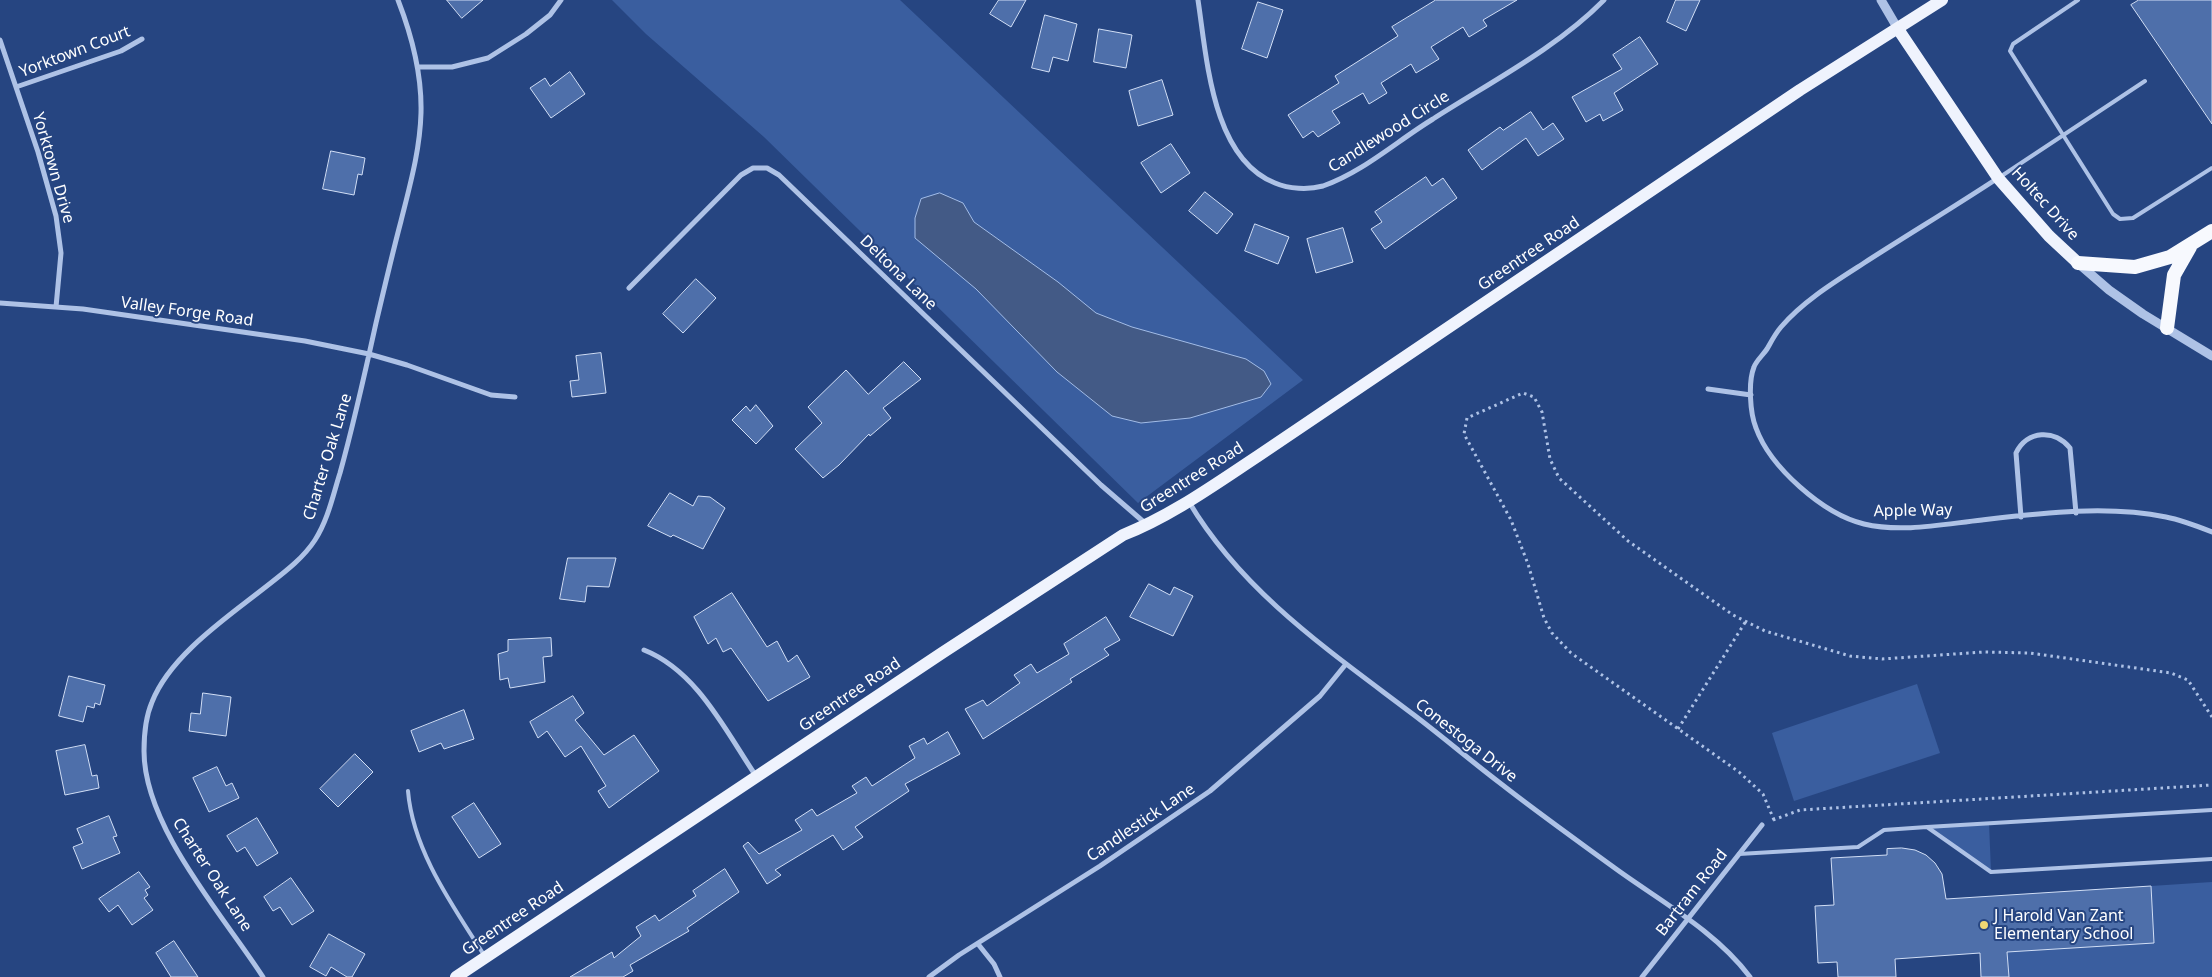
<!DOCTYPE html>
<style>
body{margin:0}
canvas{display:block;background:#264581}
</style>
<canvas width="2212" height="977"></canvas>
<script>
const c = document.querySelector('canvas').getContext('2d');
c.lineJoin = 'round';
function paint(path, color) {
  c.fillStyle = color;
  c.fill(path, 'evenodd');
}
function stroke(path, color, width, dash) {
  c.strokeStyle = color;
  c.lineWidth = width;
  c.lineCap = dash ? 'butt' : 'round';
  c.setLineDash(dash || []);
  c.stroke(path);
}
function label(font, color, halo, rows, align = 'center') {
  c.font = font + ' "Noto Sans",sans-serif';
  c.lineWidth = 4;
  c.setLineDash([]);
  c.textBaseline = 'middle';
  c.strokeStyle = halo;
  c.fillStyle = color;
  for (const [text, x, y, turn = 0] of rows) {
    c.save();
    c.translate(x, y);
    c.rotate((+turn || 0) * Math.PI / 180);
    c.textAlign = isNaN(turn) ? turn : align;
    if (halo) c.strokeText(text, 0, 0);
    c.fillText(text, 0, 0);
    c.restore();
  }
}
paint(new Path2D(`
 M612 0H900L1303 380 1138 503 764 137 646 34Z
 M1917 684 1940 753 1794 801 1772 733Z
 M1989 823 1991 872 1927 827Z
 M2212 882V977H2009L2007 952 2151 886Z`), '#3a5e9f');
const water = new Path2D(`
 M940 193 963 203 974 222 1058 282 1096 313 1132 327 1246 359 1264 371 1271 384 1261 397 1190 418 1141 423 1112 416 1057 372 976 289 915 238V218L921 199Z`);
paint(water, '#435a86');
stroke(water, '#a2bce7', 1);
const building = new Path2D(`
 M447 0H483L462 18Z
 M999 0H1026L1011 27 990 14Z
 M1436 0H1517L1483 20 1487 26 1469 37 1463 27 1431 47 1439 59 1416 73 1411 64 1381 83 1387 93 1369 104 1363 93 1332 111 1340 123 1318 137 1313 131 1303 138 1288 115 1339 83 1335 76 1398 36 1392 27Z
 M1676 0H1700L1686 31 1667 22Z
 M2139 0H2212V124L2131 5Z
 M1258 2 1283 10 1267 58 1242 49Z
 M1045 15 1077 24 1068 61 1053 57 1049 72 1032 68Z
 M1099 29 1132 35 1126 68 1094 62Z
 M1640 37 1658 64 1614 93 1623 110 1603 121 1600 114 1586 122 1572 97 1622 69 1613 55Z
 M570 72 585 94 551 118 530 88 545 78 550 86Z
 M1162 80 1173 115 1138 126 1129 91Z
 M1531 112 1543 130 1553 123 1564 139 1538 156 1526 138 1482 170 1468 150 1500 127 1503 130Z
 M1171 144 1190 173 1161 193 1141 163Z
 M331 151 365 158 362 175 358 174 354 195 323 189Z
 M1426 177 1432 186 1443 178 1457 198 1385 249 1371 229 1382 222 1375 212Z
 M1205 192 1233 214 1217 234 1189 211Z
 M1255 224 1289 237 1278 264 1245 251Z
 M1343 228 1353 262 1316 273 1307 239Z
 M696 279 716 298 683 333 663 314Z
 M601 353 606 393 572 397 570 381 579 380 576 356Z
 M904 362 921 379 883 408 891 418 870 436 869 434 839 465 823 478 795 449 822 423 808 407 846 370 868 394Z
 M756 405 773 426 756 444 732 420 746 406 750 411Z
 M670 493 693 506 698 496 710 497 725 508 703 549 673 535 671 537 648 526Z
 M568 558H616L609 587 587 586 585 602 560 599Z
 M1149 584 1170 595 1174 587 1193 596 1173 636 1130 617Z
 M732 593 767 647 777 641 788 662 797 655 810 677 768 701 731 648 723 652 716 638 708 644 694 617Z
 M1106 617 1120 640 1104 649 1109 655 1070 679 1072 682 983 739 965 709 983 700 987 706 1020 683 1014 675 1031 664 1037 673 1069 654 1064 644Z
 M551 638 552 656 543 657 545 682 510 688 508 678 500 680 498 654 508 651V640Z
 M69 676 105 685 100 705 95 703 94 708 87 706 83 722 59 716Z
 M203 693 231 697 226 736 189 731 191 713 200 714Z
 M573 696 584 713 575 720 604 755 634 735 659 771 609 808 598 791 606 786 581 746 565 757 547 731 538 738 530 722Z
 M464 710 474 739 444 749 441 743 419 752 411 731Z
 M948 732 960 754 905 784 909 791 855 827 863 837 843 850 833 835 775 870 781 875 767 884 743 846 748 842 759 854 802 830 795 820 812 809 817 816 857 793 852 786 866 777 872 786 915 758 909 746 924 738 927 744Z
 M85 745 92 776 97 775 99 788 65 795 56 751Z
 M355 754 373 772 338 807 320 789Z
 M217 767 226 786 232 783 239 798 209 812 193 778Z
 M474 803 501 844 479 858 452 817Z
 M109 816 117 836 113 837 120 853 82 869 73 847 83 843 77 829Z
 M257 818 278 853 257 866 245 847 237 852 227 836Z
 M1902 848 1915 850 1926 855 1935 863 1942 874 1946 899 2151 886 2154 943 2007 952 2009 977H1981L1980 953 1895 959 1896 977H1838L1837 962 1818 963 1815 906 1834 905 1831 858 1887 855V849Z
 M725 869 739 892 687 928 689 931 630 965 633 971 623 977H570L612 952 614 958 641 936 636 927 655 915 659 921 696 896 693 891Z
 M139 872 150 887 145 890 148 895 144 898 153 910 132 925 118 905 109 912 99 899Z
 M291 878 314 911 292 925 280 907 273 911 264 897Z
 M329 934 365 954 352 977H347L331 967 326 976 310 967Z
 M174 941 198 977H171L156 953Z`);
paint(building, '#4e6faa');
stroke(building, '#d1def5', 1);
stroke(new Path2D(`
 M1678 729 1746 621
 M1773 820 1800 810 2212 785
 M1774 820 1763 794 1739 772 1571 653 1552 633 1544 618 1528 564 1511 520 1464 434 1467 418 1523 393 1534 397 1542 412 1550 459 1559 478 1628 541 1733 615 1765 631 1850 656 1882 659 1984 652 2030 653 2171 673 2188 680 2212 717`), '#aec2e6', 3, [2.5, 4]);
stroke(new Path2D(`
 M2078 0 2013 44 2010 51 2113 214 2120 219 2133 218 2212 168
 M2000 177 2145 81
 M408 791C413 851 453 906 484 955
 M2212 810 1927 827 1991 872 2212 859
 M1739 854 1858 847 1884 830 1927 827`), '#aec2e6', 4);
stroke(new Path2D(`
 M1198 0C1207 59 1212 158 1275 183 1289 189 1308 190 1323 186 1363 172 1397 141 1433 119 1489 83 1557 48 1604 0
 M0 40 38 152 56 216 61 253 56 307
 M418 67H452L488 58 526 34 550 15 561 0
 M16 87 121 51 142 39
 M1998 178C1954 207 1909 234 1864 263 1836 281 1803 301 1781 327 1775 334 1771 342 1767 349 1763 355 1756 361 1754 367 1748 382 1750 413 1756 428 1770 467 1823 514 1864 524 1902 533 1944 524 1982 520 2042 513 2107 505 2166 517 2182 520 2197 526 2212 532
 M629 288 741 175 753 168H767L779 175 1101 485 1145 523
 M0 303 83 309 305 341 369 354 407 365 491 395 515 397
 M1708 389 1751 395
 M1189 502C1243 593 1331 652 1414 715 1443 737 1471 761 1500 783 1537 812 1575 839 1612 866 1658 900 1715 930 1750 977
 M2021 517 2016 453C2027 430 2055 429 2070 448L2076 513
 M644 650C697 671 725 730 756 776
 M978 944 994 964 1000 977
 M263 977C223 915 144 827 144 751 144 735 146 716 152 702 170 656 226 618 263 589 282 574 302 560 315 540 328 520 333 495 340 473 354 423 365 373 376 323 384 289 392 255 401 221 410 185 420 150 421 113 422 74 412 36 398 0
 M929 977 959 955 1100 866 1210 791 1320 696 1346 664
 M1642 977 1762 825`), '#aec2e6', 5);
stroke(new Path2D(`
 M1881 0 1898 29
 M2079 264 2109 290 2143 314 2212 356`), '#aec2e6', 9);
stroke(new Path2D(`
 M1898 29 1998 178 2049 236 2078 263
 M456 977 942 653 1123 535C1171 516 1214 485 1258 456L1800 90 1942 0`), '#eff3fd', 12);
stroke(new Path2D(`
 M2078 263 2135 267 2170 257 2212 231
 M2167 328 2174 275 2190 247`), '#f7f9fe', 14);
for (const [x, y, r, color] of [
 [1984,925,5,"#efd773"]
]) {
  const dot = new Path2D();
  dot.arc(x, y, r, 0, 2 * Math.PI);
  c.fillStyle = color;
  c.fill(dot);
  stroke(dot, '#264581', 2);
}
label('16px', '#fff', '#264581', [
 ["Yorktown Court",75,52,-21],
 ["Candlewood Circle",1389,132,-32],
 ["Yorktown Drive",53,168,74],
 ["Holtec Drive",2045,204,48],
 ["Greentree Road",1529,254,-34],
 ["Deltona Lane",898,273,44],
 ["Valley Forge Road",187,312,8],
 ["Charter Oak Lane",328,457,-73],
 ["Greentree Road",1192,478,-32],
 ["Apple Way",1913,511,-1],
 ["Greentree Road",850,695,-34],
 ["Conestoga Drive",1466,741,38],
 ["Candlestick Lane",1141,823,-34],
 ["Charter Oak Lane",212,875,57],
 ["Bartram Road",1692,893,-52],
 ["Greentree Road",513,919,-34]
]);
label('16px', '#fff', '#264581', [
 ["J Harold Van Zant",1994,916],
 ["Elementary School",1994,934]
], 'left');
</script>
